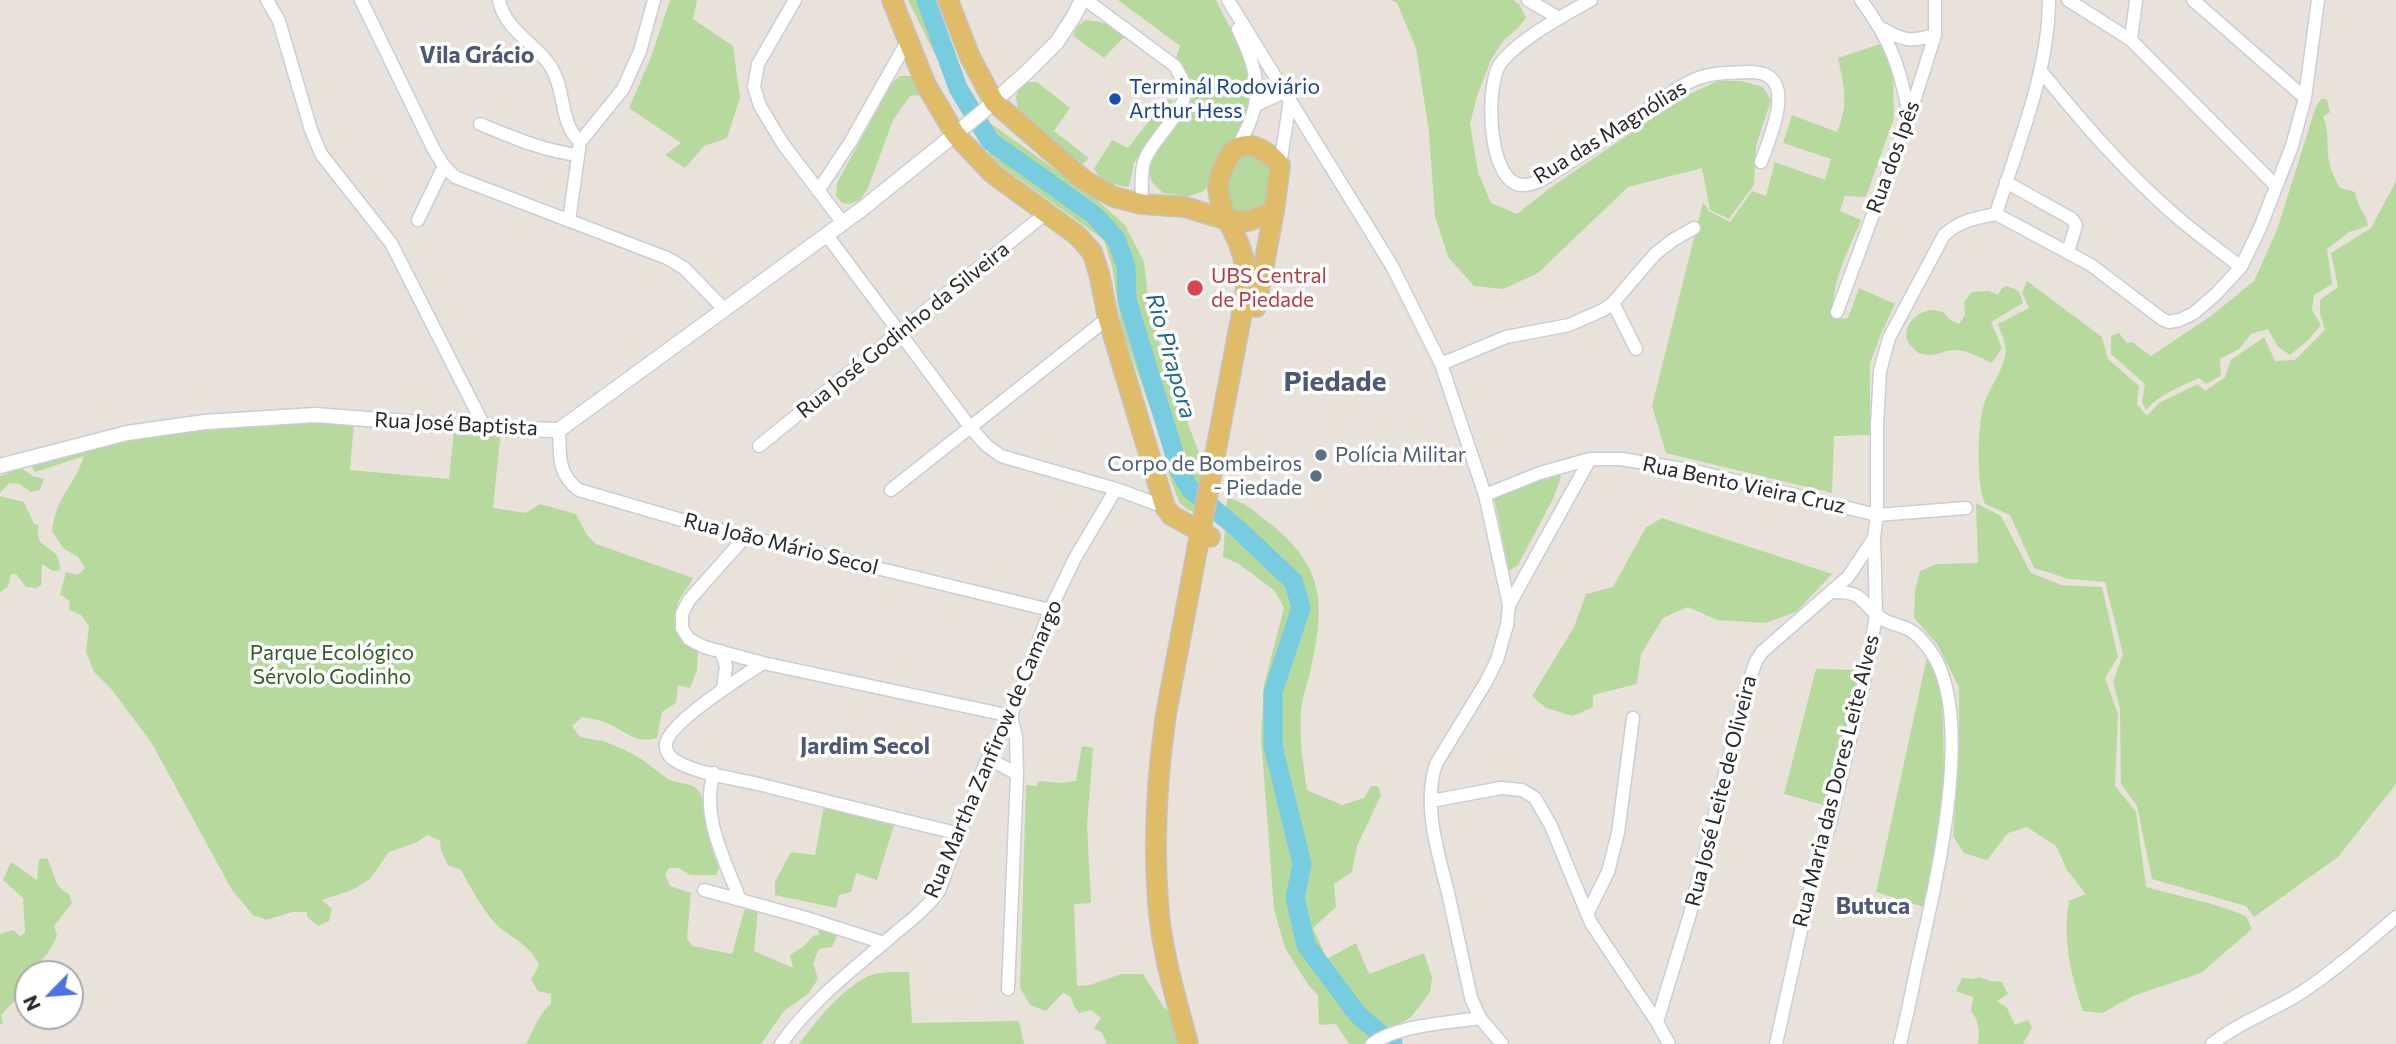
<!DOCTYPE html>
<meta charset="utf-8">
<style>
body{margin:0}
#map{position:relative;width:2396px;height:1044px;overflow:hidden;background:#e9e2db;font-family:Commissioner,sans-serif}
canvas{display:block}
.north{position:absolute;left:14px;top:960px;width:70px;height:70px;box-sizing:border-box;background:#fff;border:2px solid #a9a9a9;border-radius:50%;rotate:245deg;font-size:19px;font-weight:700;line-height:28px;text-align:center;color:#282828}
.north::after{content:'';display:block;margin:auto;width:24px;height:32px;background:#4b73e5;clip-path:polygon(50% 0,100% 100%,50% 72%,0 100%)}
</style>
<div id="map">
<canvas width="2396" height="1044"></canvas>
<div class="north">N</div>
</div>
<script>
const c = document.querySelector('canvas').getContext('2d');
c.lineJoin = 'round';
function paint(path, color) {
  c.fillStyle = color;
  c.fill(path, 'evenodd');
}
function stroke(path, color, width, dash) {
  c.strokeStyle = color;
  c.lineWidth = width;
  c.lineCap = dash ? 'butt' : 'round';
  c.setLineDash(dash || []);
  c.stroke(path);
}
function label(font, color, halo, rows, align = 'center') {
  c.font = font + ' Commissioner,sans-serif';
  c.lineWidth = 7;
  c.setLineDash([]);
  c.textBaseline = 'middle';
  c.strokeStyle = halo;
  c.fillStyle = color;
  for (const [text, x, y, turn = 0] of rows) {
    c.save();
    c.translate(x, y);
    c.rotate((+turn || 0) * Math.PI / 180);
    c.textAlign = isNaN(turn) ? turn : align;
    if (halo) c.strokeText(text, 0, 0);
    c.fillText(text, 0, 0);
    c.restore();
  }
}
paint(new Path2D(`
 M670 0H697L693 19 733 46 740 98 727 138 704 146 685 168 665 155 681 143 629 108 651 57Z
 M908 0H933L971 96 961 107Z
 M1118 0H1216L1243 53 1252 86 1244 125 1215 162 1212 181 1204 191 1187 197 1163 193 1152 182 1148 169 1191 90 1187 74 1175 61 1180 46Z
 M1391 0H1513L1519 4 1526 18 1518 28 1503 41 1491 60 1477 96 1470 124 1478 172 1491 203 1517 214 1550 188 1685 96 1718 81H1741L1763 87 1771 100 1756 146 1754 185 1729 219 1710 210 1702 168 1628 187 1538 273 1503 289 1474 286 1448 257 1435 216 1429 132 1416 48 1397 3Z
 M1085 20C1102 21 1111 25 1126 35L1104 58 1073 36 1077 27Z
 M1883 43 1893 74 1894 118 1866 197 1845 196 1840 211 1861 220C1852 244 1823 296 1838 319L1848 318 1859 288 1895 304 1881 334 1870 363V435L1834 436 1832 493 1666 453 1652 406 1703 202 1709 211 1730 222 1752 191 1766 196 1775 162 1825 180 1831 159 1783 143 1792 115 1837 132C1849 103 1844 88 1838 58Z
 M900 76H912L928 98 920 95 910 96 893 120 868 188 860 200 849 204 842 203 836 196 837 183 892 83Z
 M1026 82H1037L1070 108 1054 131 1089 158 1083 164 1019 115 1016 98 1019 86Z
 M2322 98 2327 100 2330 112 2323 117C2330 131 2326 147 2329 162 2331 171 2336 180 2340 188L2355 192C2357 208 2366 211 2368 226L2349 232 2327 249 2332 284 2314 295 2312 310 2321 325 2308 340 2290 355 2278 347 2268 329 2251 334 2239 349 2220 359 2221 376 2206 384 2199 378C2181 387 2159 394 2146 410L2142 402 2145 384 2111 354V336L2119 333 2127 343 2132 342 2151 356 2211 316 2254 281 2277 230 2316 106Z
 M1166 99 1173 100 1167 114 1134 163 1129 187C1115 185 1102 182 1094 169L1112 140 1128 148Z
 M986 120 1096 199 1125 225 1144 262 1149 307 1169 373 1205 469 1195 512 1188 510 1179 502 1169 475 1162 441 1121 326 1112 266 1104 240 996 162 989 154Z
 M1241 152 1269 161C1273 178 1270 193 1264 208L1250 215 1234 212 1223 185Z
 M2396 181V784L2338 857 2254 917 2246 906 2152 879 2137 806 2121 784 2120 709 2113 682 2123 654 2105 582 2069 579 2034 568 2010 515 1985 504C1976 484 1977 422 1985 401 1991 385 2009 362 2005 345 2004 338 2000 331 1998 324L2029 308 2022 293 2027 281 2102 337 2108 359 2139 386 2137 404 2147 416 2159 403 2198 384 2205 391 2225 377 2231 360 2264 337 2275 361 2295 360 2325 330 2320 313V300L2338 287 2331 253 2371 228Z
 M2007 286 2019 291 2023 303 1991 322 2002 348 1992 363C1981 358 1968 350 1955 350 1944 350 1934 358 1922 354 1919 354 1916 351 1913 348 1897 334 1912 312 1932 310 1936 310 1939 311 1943 312L1949 319 1959 324 1965 315 1964 302 1972 292 1989 291 1998 295 2002 288Z
 M316 419 354 422 350 470 449 479 454 429 501 430 493 508 526 513 540 504 576 514 587 535 596 544 693 578C689 586 681 595 678 603 672 623 681 641 698 651L697 670 690 688 678 685 676 703 662 712 657 738C637 743 632 736 615 727 605 721 594 719 582 717L572 726 580 737 603 741 623 749 640 758 669 780 694 786 701 794 712 851 719 867 716 875H690L679 868H669L665 874 670 886 691 893 687 938 692 946 732 954 745 908 758 910 754 951 793 968 790 955 804 946 813 936 819 935 817 924 839 931 832 947 819 949 813 963 818 979 808 994 784 1011 761 1044H526C534 1030 538 1014 551 1004V994L538 991 531 979 539 966C532 944 507 937 493 921 482 908 469 885 461 870L448 865 441 851 440 841 428 835 415 843 389 852 370 879 352 890 322 900 332 909 329 921 318 926 307 917V912H292L266 920 253 915 232 890 151 742 112 690 94 672 86 652 89 626 81 615 69 610 70 601 60 594 66 572 78 575 85 568 78 557 63 548 52 531C56 496 75 485 84 456L35 472 31 465 107 443 172 430Z
 M21 468 33 476 44 479 40 490 31 492 19 484 9 483 0 493V476Z
 M1558 472 1561 477 1553 499 1518 565 1509 571 1494 497Z
 M0 496 24 502 34 524 39 525C32 554 61 541 60 570L53 571 42 564 41 585 37 588 26 587 16 574H11L8 586 0 593Z
 M1227 498C1243 500 1255 512 1268 522 1322 564 1326 600 1312 663 1309 679 1303 695 1301 710 1299 737 1303 764 1307 790L1342 805 1364 798 1371 786H1378L1381 795 1357 846 1352 872 1334 884 1336 907 1313 928 1327 959 1356 943 1369 974 1424 953 1432 977 1430 992 1419 1007 1410 1018 1366 1044H1349L1336 1024 1319 1025 1318 995 1309 986 1285 948 1274 909 1261 737 1264 685 1284 608 1275 591 1239 564 1223 557Z
 M1976 503 2001 516 2031 573 2061 585 2102 587 2118 657 2105 678 2118 714 2115 786 2136 812 2146 887 2219 906 2246 916 2252 929 2201 973 2133 996 2102 1013 2083 1011C2071 976 2062 938 2069 901L2086 894 2067 870 2056 846 2027 827 2008 833 1987 860 1964 853 1953 836 1959 736V687L1937 644 1914 618 1915 590 1920 571 1937 564 1978 563Z
 M1662 518 1832 574 1796 612 1765 623 1717 620 1688 607 1663 618 1641 654 1637 684 1593 695V707L1573 716 1546 708 1532 696 1574 627 1586 594 1613 587 1646 527Z
 M1927 657 1936 665 1942 685 1944 773 1941 815 1924 907 1876 892Z
 M1816 669 1861 670 1827 806 1784 794Z
 M1082 746 1093 748 1087 825 1091 903 1074 904 1077 986 1090 985 1121 974H1143L1163 1006 1172 1015 1180 1044H1107L1102 1033 1094 1028 1101 1018 1091 1010 1079 1013 1074 1006 1070 996 1063 993 1046 1011 1030 1005 1020 988 1026 785 1036 786 1039 781 1060 783 1076 781Z
 M824 806 895 822 877 880 856 873 851 892 839 895 836 908 775 895V882L791 852 815 855Z
 M47 858C55 872 53 887 69 894L72 903 54 926 57 936 48 953 34 969 32 974H28V987L1 1015 3 1023 0 1025V934L13 930 21 937 25 932 23 898 3 880 11 862 37 880 39 859Z
 M909 972 912 1023 1019 1021 1024 1044H799C816 1021 844 986 871 975 882 971 898 972 909 972Z
 M1979 977 1990 981 2002 982 2008 994 1997 1001 2007 1008 2015 1025 2028 1020 2032 1027 2023 1044H1978C1980 1031 1979 1021 1971 1011L1973 997 1956 991 1962 978 1972 979Z`), '#b6da9d');
stroke(new Path2D(`
 M926 0 958 88 990 141 1094 215 1116 239 1126 266 1127 300 1180 472 1190 489 1237 528 1294 582 1301 608 1273 692V746L1302 864 1295 898 1306 945 1358 1015 1393 1044`), '#78cce0', 19);
const minor = new Path2D(`
 M267 0 279 21 311 130 321 154 391 243 485 428
 M361 0 434 150 444 166 455 177 667 258 684 268 723 308
 M499 0C505 31 536 43 551 67 566 91 559 122 580 142
 M795 0 758 64 754 87 760 106 783 144 843 223
 M1086 0 1175 66C1179 74 1186 83 1185 92 1184 113 1153 139 1145 159 1140 172 1142 189 1142 204
 M1228 0 1392 266 1441 364 1485 495 1509 605 1507 625 1497 660 1486 682 1436 764C1422 807 1439 855 1449 897 1456 931 1464 964 1471 998L1480 1018 1502 1044
 M1528 0 1559 18
 M1591 0C1564 15 1518 40 1500 64 1485 86 1487 188 1525 185 1540 184 1555 171 1567 164 1596 146 1623 126 1651 107 1665 97 1680 85 1696 79 1713 72 1731 73 1749 72 1801 70 1770 137 1761 162
 M1861 0C1891 41 1899 65 1909 114
 M2068 0 2131 40 2276 186
 M2193 0 2305 98
 M1883 29C1904 41 1911 42 1935 35
 M2131 40 2136 0
 M2040 70C2082 122 2126 173 2177 217 2198 235 2220 251 2241 267
 M1256 105 1284 92
 M480 124C512 137 543 151 578 155
 M1236 149C1265 102 1261 78 1238 29
 M1280 165 1290 100
 M2006 182 2072 219 2076 225 2068 252
 M818 191 851 141 908 40
 M1996 214 2091 265 2162 319 2169 322 2180 320 2194 313 2216 294 2241 267 2260 228 2292 146 2305 98 2318 0
 M418 220 444 166
 M569 221 580 142 623 89 640 51 654 0
 M826 234 970 427 986 445 1001 456 1116 489 1165 507
 M1613 303 1636 349
 M1837 312 1910 114 1935 35V0
 M1441 364 1506 337 1569 325 1603 310 1613 303 1655 254 1673 240 1694 228
 M559 430C560 455 557 474 579 490L699 525 1050 610
 M759 446 1046 213
 M891 490 1108 318
 M1485 495 1540 473 1590 459H1621L1695 471 1877 515 1966 508
 M746 536 689 600 682 614V628L689 639 704 647 763 663 1011 716 1016 737 1017 774 1008 989
 M1833 592C1869 591 1861 608 1886 621 1892 624 1899 625 1906 628 1918 633 1928 647 1935 658 1975 729 1933 894 1916 971 1911 995 1906 1020 1900 1044
 M1509 605 1590 459
 M721 651 726 666 723 689
 M763 663C743 676 669 722 666 744 665 751 670 758 676 761 697 774 734 778 758 784 825 801 893 818 960 834
 M986 762 997 763 1017 774
 M714 773C700 816 725 860 740 900
 M1431 801 1501 788 1522 790 1535 798 1551 826 1591 923 1657 1022 1669 1044
 M704 890 806 918 884 943
 M1587 914 1608 872 1618 833 1633 718
 M1657 1022 1690 914 1745 694 1756 661 1762 652 1848 577 1874 538
 M781 1044C808 1005 848 973 885 942 904 925 924 912 939 891L986 762 1011 716 1050 610 1075 558 1116 489
 M1372 1044C1398 1025 1448 1023 1480 1018
 M1776 1044 1813 876 1829 827 1868 665 1876 615 1874 537 1877 515V425L1880 371 1889 338 1944 235C1959 221 1975 218 1996 214 2017 147 2049 71 2049 0
 M2212 1044C2239 1022 2273 1011 2302 992 2335 970 2366 943 2396 917`);
const tertiary = new Path2D(`
 M0 466 127 433 205 422 315 415 485 428 559 430 862 209 980 114 1027 72 1057 42 1074 16 1082 0`);
const primary = new Path2D(`
 M892 0 926 85 955 134 992 173 1078 236 1092 252 1099 273 1108 318 1165 507 1171 515 1210 537
 M948 0 970 57 994 102 1084 180 1114 197 1142 204 1185 207 1227 220C1243 247 1250 271 1244 302L1166 714C1157 777 1153 839 1158 902 1161 950 1176 998 1188 1044
 M1256 307 1274 211 1280 165C1261 144 1237 134 1224 166 1221 173 1218 181 1218 188 1219 199 1223 210 1227 220L1248 221 1274 211`);
stroke(minor, '#c9cdd8', 15);
stroke(tertiary, '#c9cdd8', 17);
stroke(primary, '#c3c3c3', 22);
stroke(minor, '#fff', 12);
stroke(tertiary, '#fff', 14);
stroke(primary, '#e0bb68', 19);
for (const [x, y, r, color] of [
 [1115,99,7,"#1a4fb4"],
 [1195,288,9,"#e0444e"],
 [1321,455,7,"#5c6f8a"],
 [1316,476,7,"#5c6f8a"]
]) {
  const dot = new Path2D();
  dot.arc(x, y, r, 0, 2 * Math.PI);
  c.fillStyle = color;
  c.fill(dot);
  stroke(dot, '#fff', 2.5);
}
label('21px', '#164399', '#fff', [
 ["Terminál Rodoviário",1129,87],
 ["Arthur Hess",1129,111]
], 'left');
label('21px', '#282828', '#fff', [
 ["Rua das Magnólias",1610,132,-32],
 ["Rua dos Ipês",1893,157,-70],
 ["Rua José Godinho da Silveira",903,330,-39],
 ["Rua José Baptista",456,424,3],
 ["Rua Bento Vieira Cruz",1744,485,12],
 ["Rua João Mário Secol",781,544,14],
 ["Rua Martha Zanfirow de Camargo",993,749,-67],
 ["Rua Maria das Dores Leite Alves",1836,781,-76],
 ["Rua José Leite de Oliveira",1721,791,-76]
]);
label('21px', '#be3a42', '#fff', [
 ["UBS Central",1211,276],
 ["de Piedade",1211,300]
], 'left');
label('21px', '#4e5e75', '#fff', [
 ["Polícia Militar",1335,455],
 ["Corpo de Bombeiros",1302,464,"right"],
 ["- Piedade",1302,488,"right"]
], 'left');
label('21px', '#315b21', '#fff', [
 ["Parque Ecológico",332,653],
 ["Sérvolo Godinho",332,677]
]);
label('bold 23px', '#4e5773', '#fff', [
 ["Vila Grácio",477,55],
 ["Jardim Secol",865,746],
 ["Butuca",1873,906]
]);
label('italic 23px', '#1c6a88', '#fff', [
 ["Rio Pirapora",1171,356,74]
]);
label('bold 28px', '#4e5773', '#fff', [
 ["Piedade",1335,382]
]);
</script>
